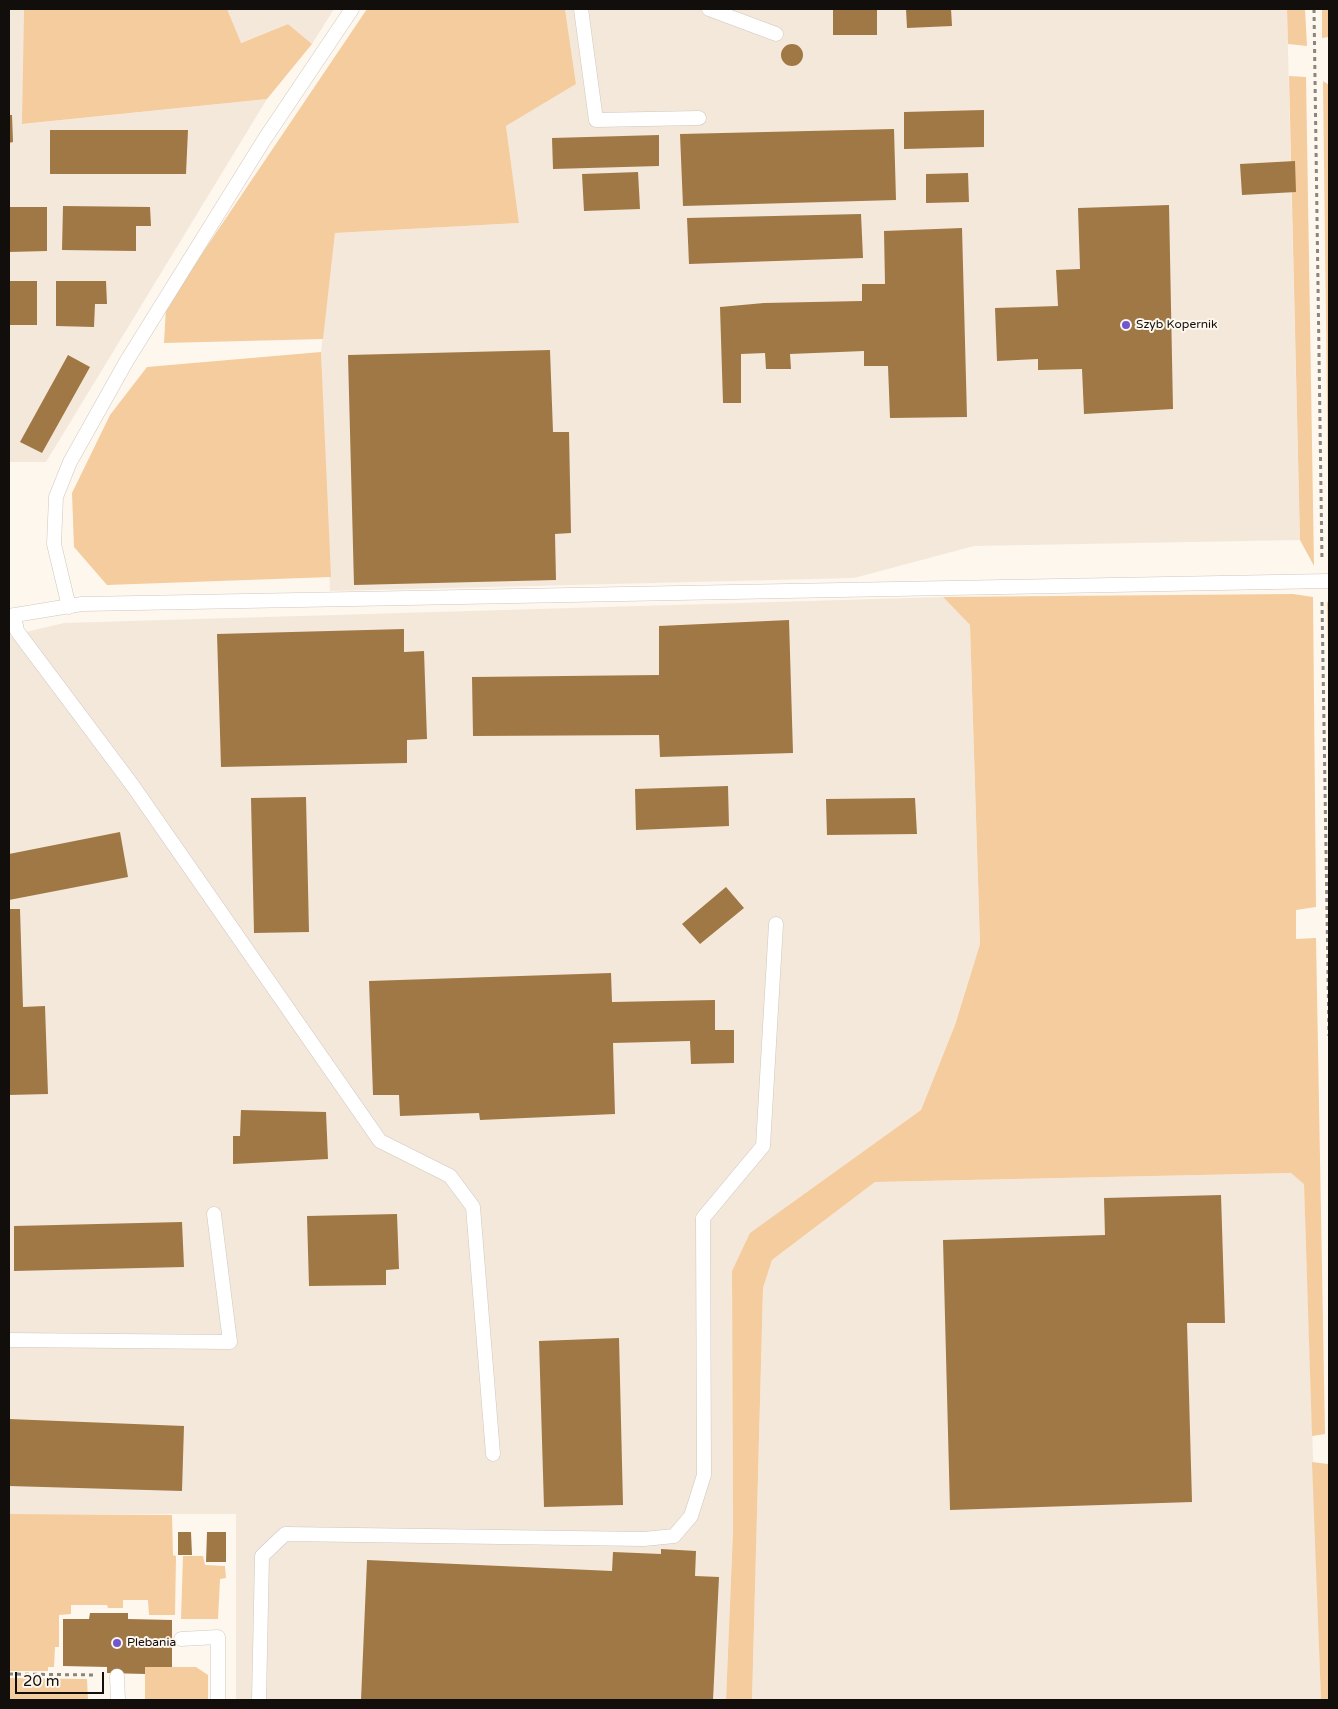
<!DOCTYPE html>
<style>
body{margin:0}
#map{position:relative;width:1338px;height:1709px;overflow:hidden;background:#fef7ee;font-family:"Varela Round",sans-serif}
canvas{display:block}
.frame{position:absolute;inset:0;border:10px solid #110e0b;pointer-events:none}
.scale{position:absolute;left:15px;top:1672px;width:89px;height:22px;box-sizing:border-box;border:2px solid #110e0b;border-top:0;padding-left:6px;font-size:15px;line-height:18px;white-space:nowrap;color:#110e0b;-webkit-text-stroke:4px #fef7ee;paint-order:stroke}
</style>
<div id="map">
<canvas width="1338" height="1709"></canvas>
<div class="frame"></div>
<div class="scale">20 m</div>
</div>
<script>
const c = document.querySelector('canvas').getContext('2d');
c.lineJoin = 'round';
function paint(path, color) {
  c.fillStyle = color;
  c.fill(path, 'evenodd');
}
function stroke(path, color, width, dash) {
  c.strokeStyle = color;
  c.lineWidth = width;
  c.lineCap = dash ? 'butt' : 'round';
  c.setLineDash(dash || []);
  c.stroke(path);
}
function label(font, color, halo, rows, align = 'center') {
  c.font = font + ' "Varela Round",sans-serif';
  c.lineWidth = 4;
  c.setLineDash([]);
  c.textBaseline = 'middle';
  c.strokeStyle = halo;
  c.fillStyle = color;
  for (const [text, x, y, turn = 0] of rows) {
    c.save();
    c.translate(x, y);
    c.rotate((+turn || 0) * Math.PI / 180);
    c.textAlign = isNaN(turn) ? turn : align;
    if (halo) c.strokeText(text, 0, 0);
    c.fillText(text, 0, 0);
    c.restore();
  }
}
paint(new Path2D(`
 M9 9H24L23 124 267 99 46 462H9Z
 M227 9H334L312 44 288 24 240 43Z
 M565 9H1287L1300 540 974 546 854 578 330 591 321 352 335 233 519 223 506 126 576 84Z
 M943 597 970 625 980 944 955 1025 921 1110 751 1233 732 1271 733 1531 726 1700H236V1514H9V636L64 623Z
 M1291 1173 1304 1183 1321 1700H752L763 1288 772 1260 875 1182Z`), '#f4e8da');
paint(new Path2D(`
 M24 9H227L241 43 288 24 312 44 267 99 22 124Z
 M367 9H565L576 84 506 126 519 223 335 233 323 339 164 343 166 307Z
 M1287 9H1305L1307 46 1288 44Z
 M1322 9H1329V37L1322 38Z
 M1289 76 1306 77 1314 566 1300 540Z
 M1323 81 1329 85V562Z
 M321 352 331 577 107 585 74 547 72 493 110 415 147 367Z
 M1293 594 1313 597 1316 907 1296 910V939L1316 938 1325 1434 1312 1436 1304 1184 1291 1173 875 1182 772 1260 763 1288 752 1700H726L733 1531 732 1271 750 1233 921 1110 955 1025 980 944 970 625 943 597Z
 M1327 602 1329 603V689Z
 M1312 1462 1328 1464 1329 1700H1321Z
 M9 1514 172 1515 173 1555 176 1556 175 1615H149L148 1600H123V1608H108L107 1605H71V1614L59 1615V1647H55L54 1667H48V1671H9Z
 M183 1556H203L205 1565 225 1566 226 1578 220 1579 218 1619H181Z
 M145 1667H196L208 1675V1700H145Z
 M9 1678 87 1679 88 1700H9Z`), '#f4cc9e');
paint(new Path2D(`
 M833 9H877V35H833Z
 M906 9H951L952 26 907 28Z
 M781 55a11 11 0 1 1 22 0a11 11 0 1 1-22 0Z
 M984 110V147L904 149V112Z
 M9 115H12L13 142 9 143Z
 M894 129 896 200 683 206 680 134Z
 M50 130H188L186 174H50Z
 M659 135V166L553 169 552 138Z
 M1295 161 1296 192 1242 195 1240 164Z
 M638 172 640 209 584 211 582 174Z
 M968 173 969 202 926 203V174Z
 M1169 205 1173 409 1084 414 1082 369 1038 370V359L997 361 995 308 1058 306 1056 270 1080 269 1078 208Z
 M63 206 150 207 151 226H136V251L62 250Z
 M9 207H47V251L9 252Z
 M861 214 863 258 689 264 687 218Z
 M962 228 967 417 890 418 888 366H864V351L790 354 791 369H766L765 353 741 354V403H723L720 307 764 303 862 301V284H885L884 231Z
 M9 281H37V325H9Z
 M56 281H106L107 304H95L94 327 56 326Z
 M550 350 553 432H569L571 533 555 534 556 580 354 585 348 355Z
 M68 355 90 367 42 453 20 442Z
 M789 620 793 753 660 757 659 735 473 736 472 677 659 675V626Z
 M404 629V652L424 651 427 739 407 740V763L221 767 217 634Z
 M728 786 729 826 636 830 635 789Z
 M306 797 309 932 254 933 251 798Z
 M915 798 917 834 827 835 826 799Z
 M120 832 128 877 9 900V854Z
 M726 887 744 908 700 944 682 924Z
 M9 909H20L23 1007 45 1006 48 1094 9 1095Z
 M611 973 612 1002 715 1000V1030H734V1063L691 1064 690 1041 613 1043 615 1114 480 1120 479 1113 400 1116 399 1095H373L369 981Z
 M241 1110 326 1112 328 1159 233 1164V1136H240Z
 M1221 1195 1225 1323H1187L1192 1502 950 1510 943 1240 1105 1235 1104 1198Z
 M397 1214 399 1269 386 1270V1285L309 1286 307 1216Z
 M182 1222 184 1267 14 1271V1226Z
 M619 1338 623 1505 544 1507 539 1341Z
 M9 1419 184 1426 182 1491 9 1486Z
 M178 1532H191L192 1555H178Z
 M207 1532H226V1562H206Z
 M661 1549 696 1551 695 1576 719 1577 713 1700H361L367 1560 612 1571 613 1552 661 1554Z
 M90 1613H128V1619L172 1620V1667H145V1674L107 1673V1667L63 1666V1619H89Z`), '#a07845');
const service = new Path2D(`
 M581 9 596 120 699 118
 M709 9 776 34
 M69 607 54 544 56 497 70 462 126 362 264 140 352 9
 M14 615 17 631 133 786 380 1141 450 1176 473 1207 493 1454
 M9 616 82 604 1329 581
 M9 1340 230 1342 214 1214
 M181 1639 218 1637V1700
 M117 1676 118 1700
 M259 1700 262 1556 285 1534 644 1539 674 1536 691 1516 704 1475 703 1218 763 1146 776 924`);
stroke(service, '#cec7bf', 15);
stroke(new Path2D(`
 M1314 9 1322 561
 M1322 602 1329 1036
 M9 1674 96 1675`), '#8a857f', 3, [4, 4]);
stroke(service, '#fff', 14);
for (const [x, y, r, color] of [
 [1126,325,5,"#7156d0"],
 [117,1643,5,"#7156d0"]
]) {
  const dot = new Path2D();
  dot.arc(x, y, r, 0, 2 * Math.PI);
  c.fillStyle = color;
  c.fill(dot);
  stroke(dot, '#fef7ee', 2);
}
label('12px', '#110e0b', '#fef7ee', [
 ["Szyb Kopernik",1136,325],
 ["Plebania",127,1643]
], 'left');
</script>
